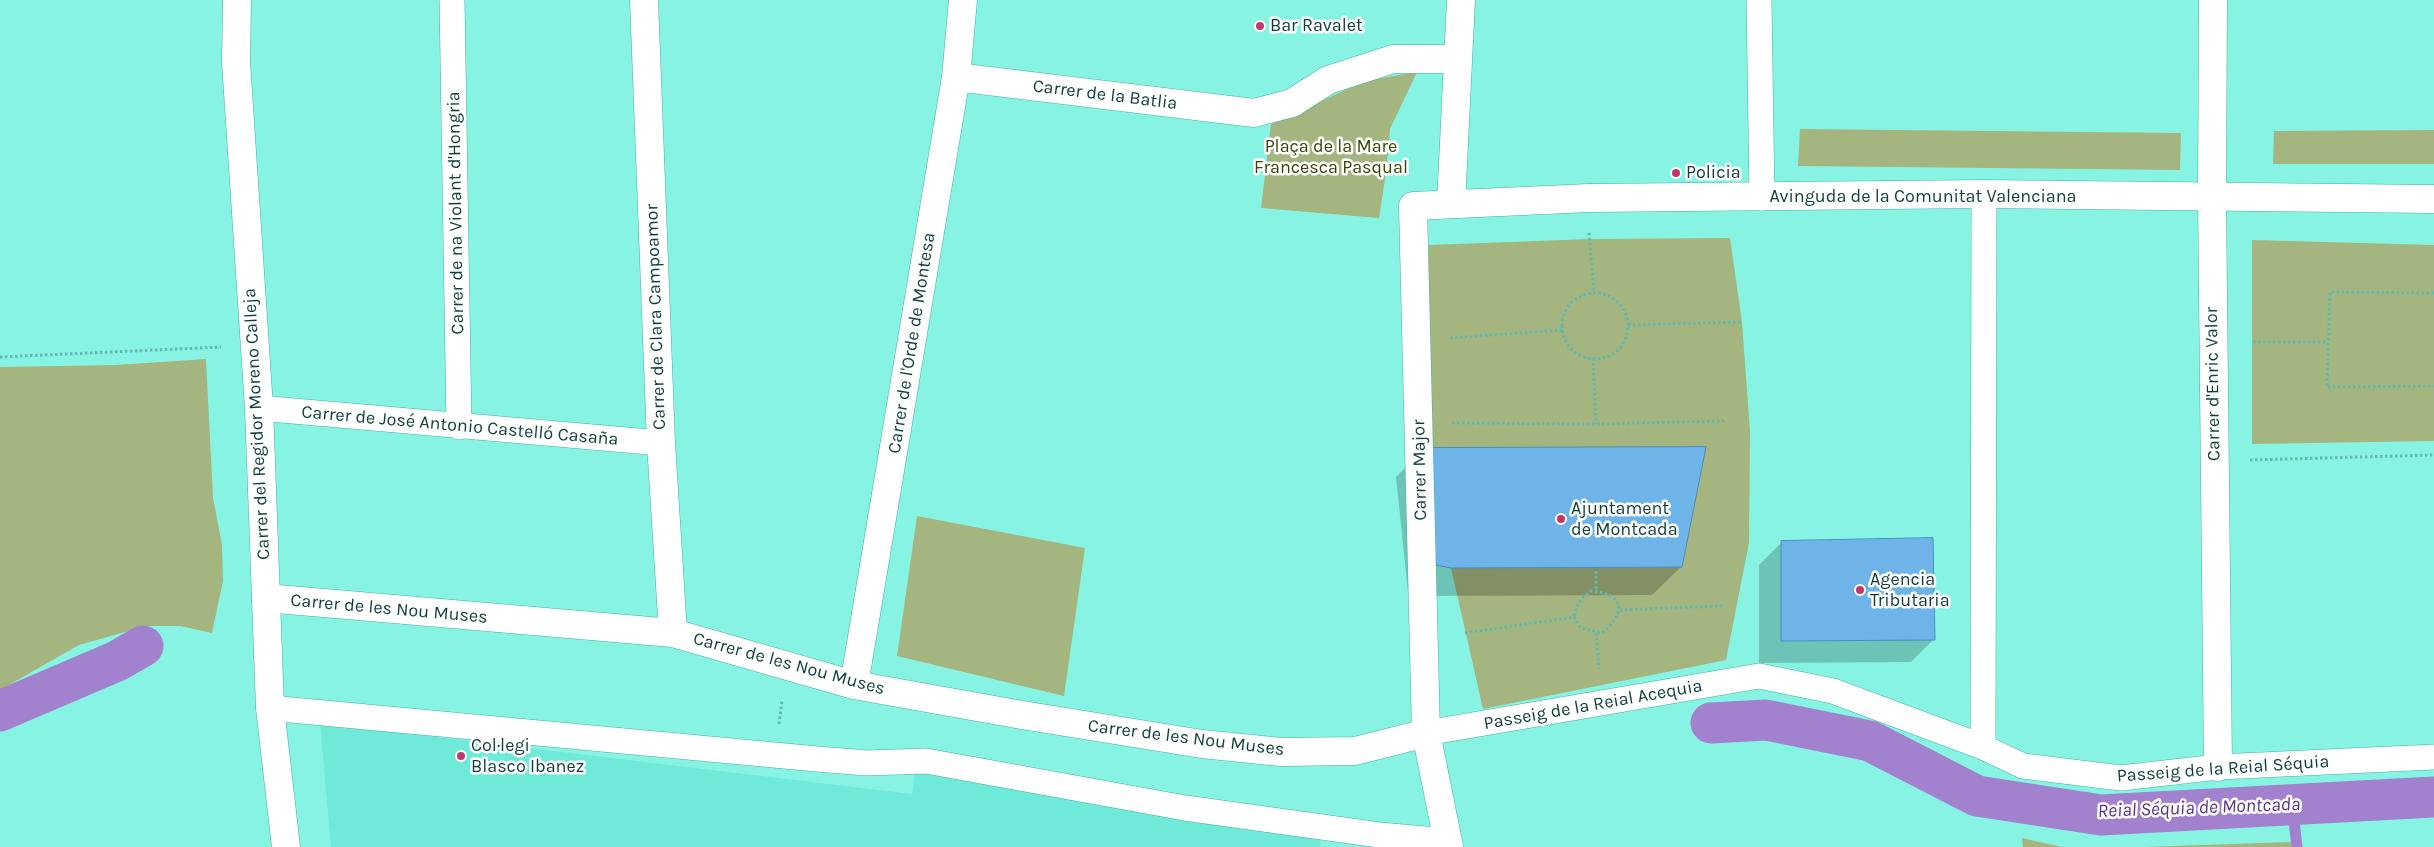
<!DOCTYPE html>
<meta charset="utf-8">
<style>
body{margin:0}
canvas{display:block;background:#87f4e3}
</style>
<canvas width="2434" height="847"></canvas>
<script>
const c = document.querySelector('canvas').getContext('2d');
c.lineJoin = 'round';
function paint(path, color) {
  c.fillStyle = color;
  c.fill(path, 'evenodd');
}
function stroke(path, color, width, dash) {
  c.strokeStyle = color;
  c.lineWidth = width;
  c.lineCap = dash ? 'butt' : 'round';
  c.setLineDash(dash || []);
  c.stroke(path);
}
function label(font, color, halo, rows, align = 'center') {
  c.font = font + ' Karla,sans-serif';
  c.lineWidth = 5;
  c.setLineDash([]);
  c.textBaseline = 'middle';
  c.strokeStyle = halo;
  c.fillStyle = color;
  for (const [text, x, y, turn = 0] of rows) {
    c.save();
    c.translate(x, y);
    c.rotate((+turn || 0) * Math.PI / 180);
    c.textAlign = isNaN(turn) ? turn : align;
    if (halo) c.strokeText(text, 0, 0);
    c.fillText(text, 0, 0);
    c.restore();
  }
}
paint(new Path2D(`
 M320 723 912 794 916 767 1321 837 1320 847H331Z`), '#70ead8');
paint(new Path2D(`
 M1417 72 1390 129 1386 173 1379 218 1261 208 1271 124 1365 81Z
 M1800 129 2181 133 2180 170 1798 166Z
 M2434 130V164H2273L2274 131Z
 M1730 238 1742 322 1750 431 1749 543 1726 660 1483 709 1451 568 1436 565 1425 476 1424 339 1429 245 1590 239Z
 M2252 240 2434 245V441L2252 444Z
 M206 359 213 498 222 545 223 581 212 633 180 626H146L79 645 0 690V367L116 365Z
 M917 516 1085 548 1064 696 897 656Z
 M2022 838 2062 847H2023Z
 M2292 842 2293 847H2144Z`), '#a4b580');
paint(new Path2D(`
 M1424 449 1681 567 1652 595 1422 596 1408 592 1396 477Z
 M1782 542 1934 639 1911 662 1759 663V565Z`), '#0003');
stroke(new Path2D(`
 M2292 803 2297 847`), '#a281ce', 11);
stroke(new Path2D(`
 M0 711 117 661 143 646
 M1711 723 1766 720 1870 741 1977 796 2101 815 2434 797`), '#a281ce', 41);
const building = new Path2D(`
 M1706 447 1682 567 1451 568 1436 565 1423 448Z
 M1933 538 1935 640 1781 641V541Z`);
paint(building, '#6fb4e9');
stroke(building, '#488dbf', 1);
const pedestrian = new Path2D(`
 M452 0 459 427
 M1759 0 1762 198
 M259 408 661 443
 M270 708 817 759 867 763 926 761 1185 808 1379 835 1448 841
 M1426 733 1759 676 1833 691 1983 747 2023 766 2121 778 2218 767 2434 757
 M1983 747 1984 194`);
const minor = new Path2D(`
 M237 0 236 62 259 408 270 708 286 847
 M644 0 661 443 673 633
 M2213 0 2212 197 2218 767
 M956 77 1254 113 1292 103 1328 80 1393 59H1457
 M1451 204 1461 0
 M266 598 673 633 854 685 1022 715 1202 744 1281 752 1355 751 1426 733
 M854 685 956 77 963 0
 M1449 847 1426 733 1413 206 1589 198 1984 194 2434 199`);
stroke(pedestrian, '#40b1a2', 26);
stroke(minor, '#40b1a2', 29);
stroke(new Path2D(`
 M1589 233 1594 292
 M2434 293 2330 292 2327 387 2434 386
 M1562 326a33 33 0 1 1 66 0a33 33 0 1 1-66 0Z
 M1628 325 1742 322
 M1450 338 1562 330
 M2253 342H2327
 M0 357 221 347
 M1593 358 1596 424
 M1452 423 1596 424 1725 421
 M2250 460 2434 455
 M1596 571V591
 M1620 610 1723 606
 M1465 633 1574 617 1581 628 1602 633C1626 613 1626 594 1591 591 1581 599 1576 604 1574 617
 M1596 633 1599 669
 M779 724 782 700`), '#61baad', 3, [2.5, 2.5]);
stroke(pedestrian, '#fff', 25);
stroke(minor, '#fff', 28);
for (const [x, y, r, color] of [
 [1260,26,5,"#c3376b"],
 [1676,173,5,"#c3376b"],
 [1561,519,5,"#c3376b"],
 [1860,590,5,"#c3376b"],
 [461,756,5,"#c3376b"]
]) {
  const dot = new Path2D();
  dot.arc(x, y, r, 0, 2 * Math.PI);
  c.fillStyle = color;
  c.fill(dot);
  stroke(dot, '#fefefe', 2);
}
label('18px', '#0f3f39', '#fefefe', [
 ["Bar Ravalet",1270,26],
 ["Policia",1686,173],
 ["Ajuntament",1571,509],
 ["de Montcada",1571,530],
 ["Agencia",1870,580],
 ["Tributaria",1870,601],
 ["Col·legi",471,746],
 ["Blasco Ibanez",471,767]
], 'left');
label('18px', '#0f3f39', '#fefefe', [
 ["Carrer de la Batlia",1105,95,7],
 ["Avinguda de la Comunitat Valenciana",1923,197],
 ["Carrer de na Violant d'Hongria",456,213,-91],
 ["Carrer de Clara Campoamor",656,317,-92],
 ["Carrer de l'Orde de Montesa",912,343,-81],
 ["Carrer d'Enric Valor",2213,384,-91],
 ["Carrer del Regidor Moreno Calleja",257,424,-93],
 ["Carrer de José Antonio Castelló Casaña",460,426,5],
 ["Carrer Major",1420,470,-91],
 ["Carrer de les Nou Muses",389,609,5],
 ["Carrer de les Nou Muses",789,664,15],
 ["Passeig de la Reial Acequia",1593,705,-10],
 ["Carrer de les Nou Muses",1186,738,7],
 ["Passeig de la Reial Séquia",2223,769,-4]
]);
label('18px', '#384704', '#fefefe', [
 ["Plaça de la Mare",1331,147],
 ["Francesca Pasqual",1331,168]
]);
label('italic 19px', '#5c2f8b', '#fefefe', [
 ["Reial Séquia de Montcada",2199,808,-2]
]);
</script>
